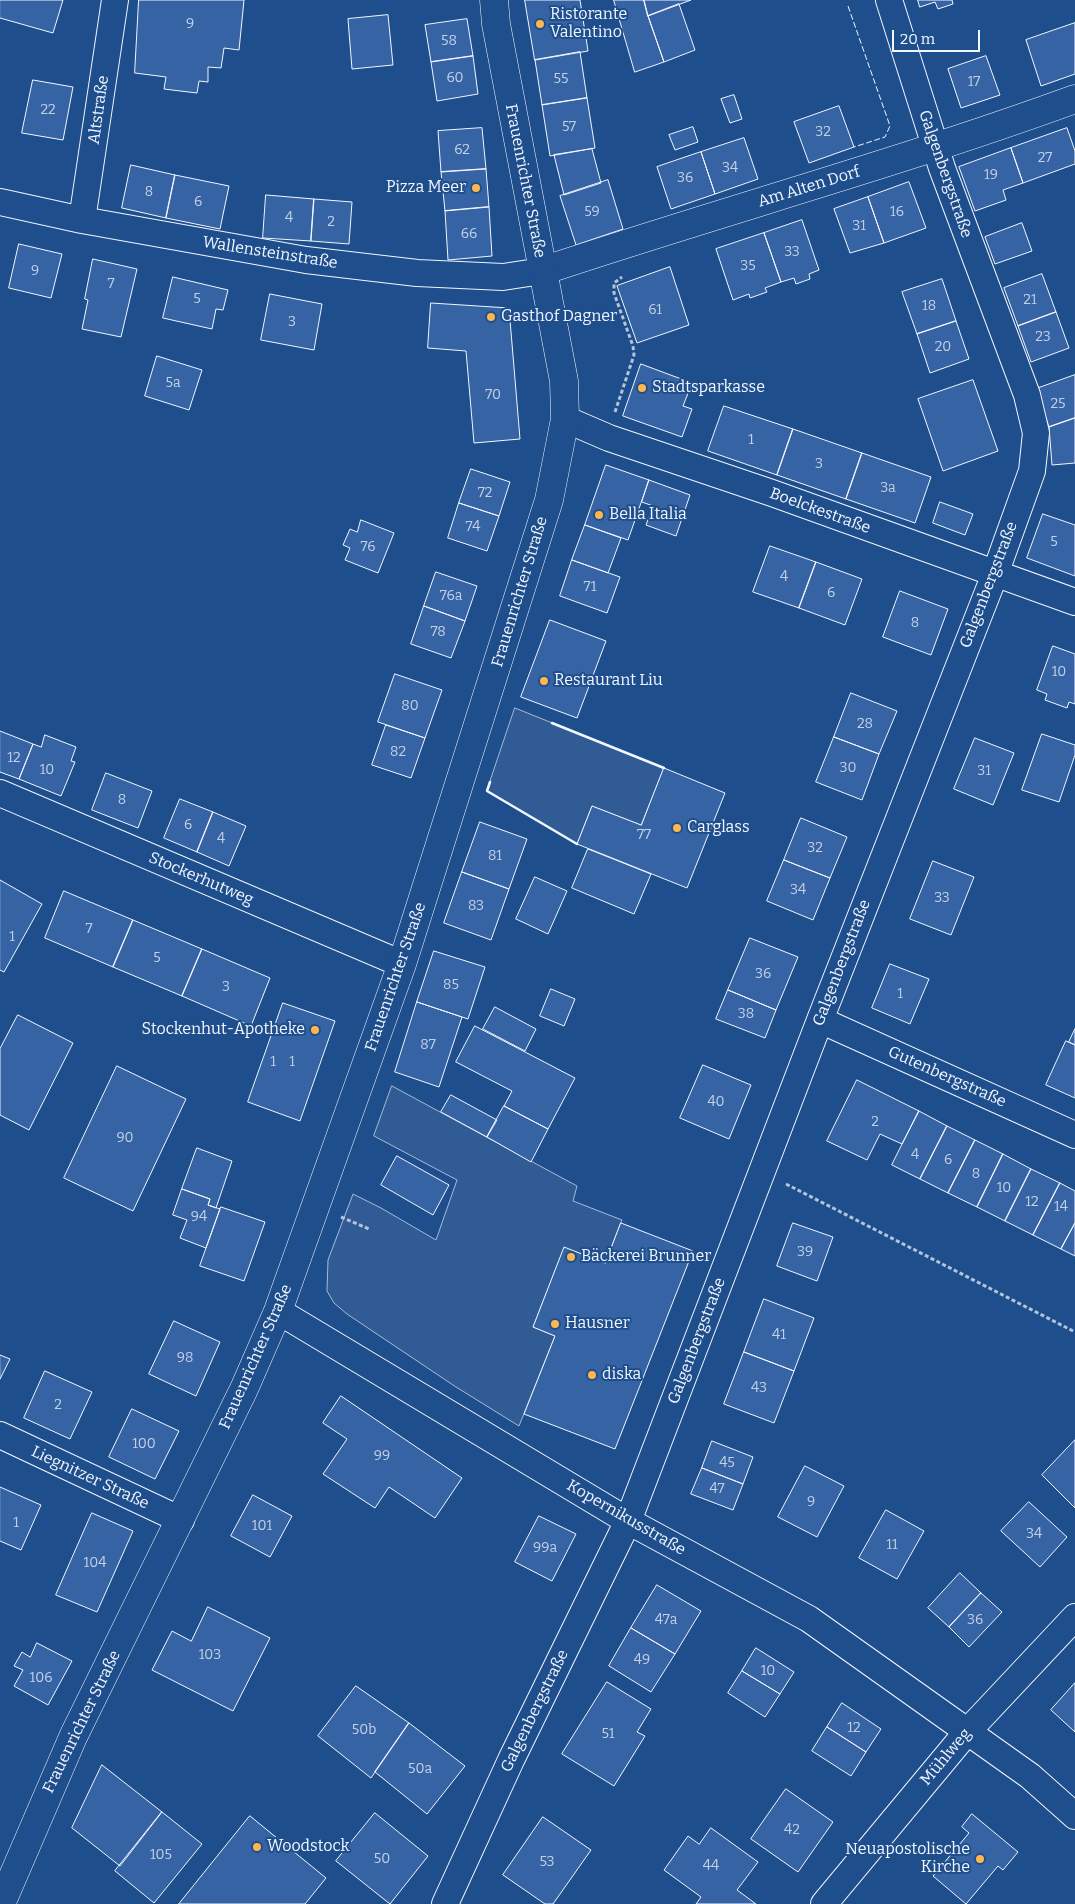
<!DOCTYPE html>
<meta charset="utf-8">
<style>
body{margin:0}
#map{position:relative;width:1075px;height:1904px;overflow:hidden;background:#1f4e8c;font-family:Bitter,serif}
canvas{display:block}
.scale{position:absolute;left:892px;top:30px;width:88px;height:22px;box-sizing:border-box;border:2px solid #f2f6ff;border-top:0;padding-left:6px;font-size:15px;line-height:18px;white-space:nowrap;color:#f2f6ff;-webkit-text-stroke:4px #1f4e8c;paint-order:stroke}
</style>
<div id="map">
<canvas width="1075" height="1904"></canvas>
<div class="scale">20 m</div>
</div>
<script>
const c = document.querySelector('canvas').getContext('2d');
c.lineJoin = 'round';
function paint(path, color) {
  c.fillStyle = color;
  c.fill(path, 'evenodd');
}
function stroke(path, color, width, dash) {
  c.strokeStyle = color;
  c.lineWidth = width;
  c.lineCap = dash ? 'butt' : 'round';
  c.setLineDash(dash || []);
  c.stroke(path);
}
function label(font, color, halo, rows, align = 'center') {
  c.font = font + ' Bitter,serif';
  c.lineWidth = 4;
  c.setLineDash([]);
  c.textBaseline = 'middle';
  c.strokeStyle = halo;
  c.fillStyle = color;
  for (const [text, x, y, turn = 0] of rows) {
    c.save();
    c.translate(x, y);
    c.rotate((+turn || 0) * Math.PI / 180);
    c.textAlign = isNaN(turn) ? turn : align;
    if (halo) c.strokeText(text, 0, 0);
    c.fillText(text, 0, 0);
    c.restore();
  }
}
const parking = new Path2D(`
 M515 708 664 768 641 825 592 806 577 844 487 791Z
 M392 1086 577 1186 573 1201 622 1220 605 1263 564 1248 533 1327 555 1336 519 1426 456 1387 347 1314 334 1303 327 1291 328 1260 353 1194 381 1208 436 1240 457 1180 374 1136Z`);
paint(parking, '#305b95');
stroke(parking, '#a8bbd7', 1);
const building = new Path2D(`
 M0 0H63L53 33 0 18Z
 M139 0H244L239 50 224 48 221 68 208 67V82L199 81 197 93 164 89 166 77 135 73Z
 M525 0H580L588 51 535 60Z
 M614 0H644L648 16 664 62 635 72Z
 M644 0H691L648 16Z
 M918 0H952L953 4 938 9 935 2 920 7Z
 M679 4 695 50 664 62 648 16Z
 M388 15 393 65 352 69 348 19Z
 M467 19 473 56 431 62 425 25Z
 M1075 23V74L1041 86 1026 40Z
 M580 52 587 98 542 105 535 60Z
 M473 56 478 94 437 101 431 62Z
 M986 56 1000 95 961 108 948 69Z
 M33 80 73 87 63 140 22 133Z
 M734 95 742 119 730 123 721 99Z
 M587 98 595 148 550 156 542 105Z
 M839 106 854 147 809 163 794 122Z
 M693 127 698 142 675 150 669 135Z
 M482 128 486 169 441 172 438 131Z
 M1067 128 1075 151V164L1023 183 1011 148Z
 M744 138 758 179 715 194 701 152Z
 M1011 148 1023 183 1003 190 1006 200 975 211 959 167Z
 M592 149 601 183 564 195 554 155Z
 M701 152 715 194 671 209 657 167Z
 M131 165 175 175 166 218 122 208Z
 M486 169 489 207 445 211 441 172Z
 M175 175 229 186 220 229 166 218Z
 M608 180 623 229 576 245 560 196Z
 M909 182 926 228 884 243 868 197Z
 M266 195 314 199 311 241 263 238Z
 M868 197 884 243 850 253 834 209Z
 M314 199 352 202 349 244 311 241Z
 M489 207 492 256 448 260 445 211Z
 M802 220 819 270 809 274 810 279 796 284 794 278 781 282 764 233Z
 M1022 223 1032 251 995 264 985 237Z
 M764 233 781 282 765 288 767 292 750 298 749 294 733 300 716 249Z
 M19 244 62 254 51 298 9 288Z
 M93 259 137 269 121 337 82 329 88 300 85 299Z
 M670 267 689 325 637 343 617 286Z
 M1042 274 1056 312 1018 326 1004 288Z
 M173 277 228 290 223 310 216 309 212 329 163 318Z
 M942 279 956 321 917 334 902 292Z
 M270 294 322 304 314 350 261 340Z
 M431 303 509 308 520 439 474 443 466 351 428 348Z
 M1056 312 1069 348 1031 362 1018 326Z
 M956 321 969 359 930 373 917 334Z
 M157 356 202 370 189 410 145 396Z
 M641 364 692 383 683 406 692 409 682 437 623 416Z
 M1075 375V418L1049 427 1036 389Z
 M973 380 998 451 943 471 918 399Z
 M724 406 793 429 777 475 708 451Z
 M1075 418V463L1052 465 1049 427Z
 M793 429 862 453 846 499 777 475Z
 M862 453 931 477 915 523 846 499Z
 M606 465 649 480 628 540 585 525Z
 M471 469 510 482 499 516 459 503Z
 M649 480 690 495 676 536 646 525 653 506 642 502Z
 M940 502 973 514 965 535 933 523Z
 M459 503 499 516 487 551 448 538Z
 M1043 514 1075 525V576L1027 558Z
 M361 520 394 533 378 573 345 560 350 548 343 545 350 529 357 532Z
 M585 525 621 538 608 573 572 560Z
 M770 546 816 562 799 608 753 592Z
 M572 560 620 577 607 613 560 596Z
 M816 562 862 579 845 625 799 608Z
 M436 572 477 586 465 621 424 606Z
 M900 591 948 609 931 655 883 637Z
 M424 606 465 621 451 658 411 644Z
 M550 620 606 641 577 718 521 697Z
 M1053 646 1075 654V704L1069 702 1067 708 1045 700 1047 694 1037 690Z
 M395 674 442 690 425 738 378 722Z
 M851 693 897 711 879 754 834 737Z
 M386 725 425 738 411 778 372 765Z
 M0 731 33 744 19 779 0 772Z
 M1042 734 1075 745V755L1059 802 1022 790Z
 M45 735 76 747 71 761 75 762 61 796 19 779 33 744 41 747Z
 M834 737 879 754 862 800 816 782Z
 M975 738 1014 753 993 805 954 789Z
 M664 768 725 793 687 888 577 844 592 806 641 825Z
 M106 773 152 791 138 828 92 810Z
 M180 799 213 812 197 852 164 838Z
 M213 812 246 826 229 866 197 852Z
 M801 818 847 837 830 878 784 860Z
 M480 822 527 839 509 889 462 872Z
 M588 849 651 874 634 914 572 888Z
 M784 860 830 878 813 920 767 901Z
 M933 861 974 877 951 935 910 919Z
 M462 872 509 889 491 940 444 923Z
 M535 877 567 891 548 934 516 919Z
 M0 880 42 904 4 972 0 970Z
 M64 891 133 920 113 967 45 938Z
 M133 920 202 949 182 996 113 967Z
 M750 938 798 957 776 1010 728 990Z
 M202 949 270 978 251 1026 182 996Z
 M434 951 485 967 468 1019 417 1002Z
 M890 964 929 979 910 1024 872 1008Z
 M551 989 575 999 564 1026 540 1016Z
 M728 990 776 1010 765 1038 716 1019Z
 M417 1002 462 1017 439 1087 395 1072Z
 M283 1003 335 1021 300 1121 248 1102Z
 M495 1007 536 1029 525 1051 483 1029Z
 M18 1015 73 1043 29 1130 0 1115V1049Z
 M475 1026 575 1078 548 1129 504 1106 512 1091 456 1062Z
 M1075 1029V1045L1069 1042Z
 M1066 1041 1075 1045V1098L1046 1085Z
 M703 1065 751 1085 729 1139 680 1118Z
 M117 1066 186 1099 133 1211 64 1178Z
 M857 1080 919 1111 902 1144 880 1134 867 1160 827 1141Z
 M451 1095 497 1120 487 1137 441 1112Z
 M504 1106 548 1129 531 1162 487 1137Z
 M919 1111 947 1126 920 1179 892 1165Z
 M947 1126 975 1140 948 1193 920 1179Z
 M975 1140 1003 1154 977 1207 948 1193Z
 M197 1148 232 1161 216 1208 208 1205 210 1199 182 1189Z
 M1003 1154 1031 1169 1005 1221 977 1207Z
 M397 1156 449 1185 433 1215 381 1185Z
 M1031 1169 1060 1183 1033 1235 1005 1221Z
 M1060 1183 1075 1191V1223L1061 1249 1033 1235Z
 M182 1189 210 1199 208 1205 220 1209 206 1248 180 1238 187 1220 173 1215Z
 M221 1207 265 1222 244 1281 200 1266Z
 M621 1223 693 1251 615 1449 524 1414 555 1336 533 1327 564 1247 605 1263Z
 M793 1223 833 1237 817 1281 777 1266Z
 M1075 1223V1256L1061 1249Z
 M764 1299 814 1318 794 1371 744 1352Z
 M174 1321 220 1342 196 1396 149 1374Z
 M744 1352 794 1371 774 1423 724 1404Z
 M0 1355 10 1359 0 1379Z
 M45 1371 92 1392 70 1439 24 1418Z
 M341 1396 462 1478 435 1518 389 1487 375 1508 323 1474 347 1439 323 1423Z
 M132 1409 179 1431 155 1479 109 1457Z
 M1075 1440V1508L1042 1475Z
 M712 1441 753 1457 743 1484 702 1468Z
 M805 1466 844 1486 817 1537 778 1517Z
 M702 1468 743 1484 733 1510 691 1494Z
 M0 1487 41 1505 21 1550 0 1541Z
 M253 1495 292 1516 270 1557 231 1536Z
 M1029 1502 1067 1537 1040 1567 1001 1531Z
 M886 1510 924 1531 897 1579 859 1558Z
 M92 1513 133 1531 97 1612 56 1595Z
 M539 1516 576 1534 552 1581 515 1562Z
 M960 1573 981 1593 949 1627 928 1608Z
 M657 1585 701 1611 675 1654 631 1628Z
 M981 1593 1002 1612 969 1647 949 1627Z
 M208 1607 270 1638 233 1711 152 1670 172 1631 191 1641Z
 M631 1628 675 1654 651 1692 609 1666Z
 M37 1643 72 1661 48 1705 14 1686 23 1670 14 1666 22 1652 30 1657Z
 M756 1648 794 1672 780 1694 742 1671Z
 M742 1671 780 1694 765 1717 728 1693Z
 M607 1682 651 1709 637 1732 645 1736 614 1786 562 1754Z
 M1075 1683V1732L1051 1710Z
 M356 1686 409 1723 371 1778 318 1736Z
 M842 1703 881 1729 866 1752 827 1727Z
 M409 1723 465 1766 427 1814 375 1772Z
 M827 1727 866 1752 851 1776 812 1751Z
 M102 1765 162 1812 120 1866 72 1828Z
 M786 1789 833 1822 798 1872 751 1839Z
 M162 1812 202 1844 154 1903 115 1871Z
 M375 1813 428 1856 390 1904 336 1861Z
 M972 1814 1018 1852 1003 1870 998 1866 966 1904 933 1876 969 1833 962 1827Z
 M250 1816 326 1878 305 1904H179Z
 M543 1817 591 1850 553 1904H545L503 1875Z
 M711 1828 758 1862 737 1890 756 1904H696L701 1897 664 1870 688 1836 699 1844Z`);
paint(building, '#3563a3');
stroke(building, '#f2f6ff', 1);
const minor = new Path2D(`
 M0 202 82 220 306 260 417 273 503 277 542 271
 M82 220 115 0
 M565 419 609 438 772 493 1075 602
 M0 793 402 964
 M820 1020 1075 1135
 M278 1311 628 1521 809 1619 1030 1776 1075 1816
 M0 1435 181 1520
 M445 1904 511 1760 628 1521 820 1020 995 574 1032 471 1036 433 1027 395 942 168 889 0
 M824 1904 967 1732 1075 1617`);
const tertiary = new Path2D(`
 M542 271C719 212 899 163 1075 99`);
const secondary = new Path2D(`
 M1 1904 73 1737 244 1389 278 1311 402 964 549 500 565 419 564 381 496 24 494 0`);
stroke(minor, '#f2f6ff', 28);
stroke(tertiary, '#f2f6ff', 29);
stroke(secondary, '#f2f6ff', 29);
stroke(new Path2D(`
 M615 412 634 355 633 346 614 293V283L622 277
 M786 1184 1075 1332
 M341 1217 369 1229`), '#b3c4dc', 3, [4, 2.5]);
stroke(minor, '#1f4e8c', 26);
stroke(tertiary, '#1f4e8c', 28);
stroke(secondary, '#1f4e8c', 28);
stroke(new Path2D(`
 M848 6 890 126 885 137 854 147`), '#f2f6ff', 1, [6, 2.5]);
stroke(new Path2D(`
 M552 723 664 768
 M490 782 487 791 577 844`), '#f2f6ff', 2.5);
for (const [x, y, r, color] of [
 [540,24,5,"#ffb74d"],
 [476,188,5,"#ffb74d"],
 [491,317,5,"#ffb74d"],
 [642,388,5,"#ffb74d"],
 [599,515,5,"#ffb74d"],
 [544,681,5,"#ffb74d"],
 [677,828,5,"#ffb74d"],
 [315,1030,5,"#ffb74d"],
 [571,1257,5,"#ffb74d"],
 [555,1324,5,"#ffb74d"],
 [592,1375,5,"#ffb74d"],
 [257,1847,5,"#ffb74d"],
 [980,1859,5,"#ffb74d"]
]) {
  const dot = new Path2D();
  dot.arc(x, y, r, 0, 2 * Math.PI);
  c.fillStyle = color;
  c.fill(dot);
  stroke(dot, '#1f4e8c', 2);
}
label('14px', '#c3d1e8', null, [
 ["9",190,24],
 ["58",449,41],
 ["60",455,78],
 ["55",561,79],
 ["17",974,82],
 ["22",48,110],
 ["57",569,127],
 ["32",823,132],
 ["62",462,150],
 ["27",1045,158],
 ["34",730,168],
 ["19",991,175],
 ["36",685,178],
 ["8",149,192],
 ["6",198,202],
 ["59",592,212],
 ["16",897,212],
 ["4",289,218],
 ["2",331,222],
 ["31",859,226],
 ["66",469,234],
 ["33",792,252],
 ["35",748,266],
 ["9",35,271],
 ["7",111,284],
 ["5",197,299],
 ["21",1030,300],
 ["18",929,306],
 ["61",655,310],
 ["3",292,322],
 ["23",1043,337],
 ["20",943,347],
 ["5a",173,383],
 ["70",493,395],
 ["25",1058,404],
 ["1",751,440],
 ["3",819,464],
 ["3a",888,488],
 ["72",485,493],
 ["74",473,527],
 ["5",1054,542],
 ["76",368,547],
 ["4",784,577],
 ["71",590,587],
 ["6",831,593],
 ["76a",451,596],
 ["8",915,623],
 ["78",438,632],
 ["10",1059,672],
 ["80",410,706],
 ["28",865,724],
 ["82",398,752],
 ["12",14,758],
 ["30",848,768],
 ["10",47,770],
 ["31",984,771],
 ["8",122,800],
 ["6",188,825],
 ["77",644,835],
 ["4",221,839],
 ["32",815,848],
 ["81",495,856],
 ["34",798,890],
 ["33",942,898],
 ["83",476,906],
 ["7",89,929],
 ["1",12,937],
 ["5",157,958],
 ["36",763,974],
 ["85",451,985],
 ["3",226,987],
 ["1",900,994],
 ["38",746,1014],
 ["87",428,1045],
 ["1",273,1062],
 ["1",292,1062],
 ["40",716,1102],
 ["2",875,1122],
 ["90",125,1138],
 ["4",915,1155],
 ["6",948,1160],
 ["8",976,1174],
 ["10",1004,1188],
 ["12",1032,1202],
 ["14",1061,1207],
 ["94",199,1217],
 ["39",805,1252],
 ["41",779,1335],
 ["98",185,1358],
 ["43",759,1388],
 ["2",58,1405],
 ["100",144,1444],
 ["99",382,1456],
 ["45",727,1463],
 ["47",717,1489],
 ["9",811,1502],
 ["1",16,1523],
 ["101",262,1526],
 ["34",1034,1534],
 ["11",892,1545],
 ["99a",545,1548],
 ["104",95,1563],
 ["47a",666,1620],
 ["36",975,1620],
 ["103",210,1655],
 ["49",642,1660],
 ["10",768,1671],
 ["106",41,1678],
 ["12",854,1728],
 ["50b",364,1730],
 ["51",608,1734],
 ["50a",420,1769],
 ["42",792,1830],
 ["105",161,1855],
 ["50",382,1859],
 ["53",547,1862],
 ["44",711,1866]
]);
label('16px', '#f2f6ff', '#1f4e8c', [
 ["Ristorante",550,15],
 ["Valentino",550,33],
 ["Pizza Meer",466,188,"right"],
 ["Gasthof Dagner",501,317],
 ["Stadtsparkasse",652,388],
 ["Bella Italia",609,515],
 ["Restaurant Liu",554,681],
 ["Carglass",687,828],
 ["Stockenhut-Apotheke",305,1030,"right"],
 ["Bäckerei Brunner",581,1257],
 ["Hausner",565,1324],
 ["diska",602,1375],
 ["Woodstock",267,1847],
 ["Neuapostolische",970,1850,"right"],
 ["Kirche",970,1868,"right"]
], 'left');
label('16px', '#f2f6ff', '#1f4e8c', [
 ["Altstraße",99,110,-82],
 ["Galgenbergstraße",945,174,71],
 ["Frauenrichter Straße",525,181,79],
 ["Am Alten Dorf",809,187,-17],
 ["Wallensteinstraße",270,253,9],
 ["Boelckestraße",820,511,20],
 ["Galgenbergstraße",989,585,-69],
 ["Frauenrichter Straße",520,592,-73],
 ["Stockerhutweg",201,879,23],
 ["Galgenbergstraße",842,963,-69],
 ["Frauenrichter Straße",396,977,-71],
 ["Gutenbergstraße",947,1077,24],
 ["Galgenbergstraße",697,1341,-69],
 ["Frauenrichter Straße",256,1357,-66],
 ["Liegnitzer Straße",90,1478,25],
 ["Kopernikusstraße",626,1518,30],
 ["Galgenbergstraße",535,1711,-64],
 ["Frauenrichter Straße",82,1722,-64],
 ["Mühlweg",946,1757,-50]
]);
</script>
